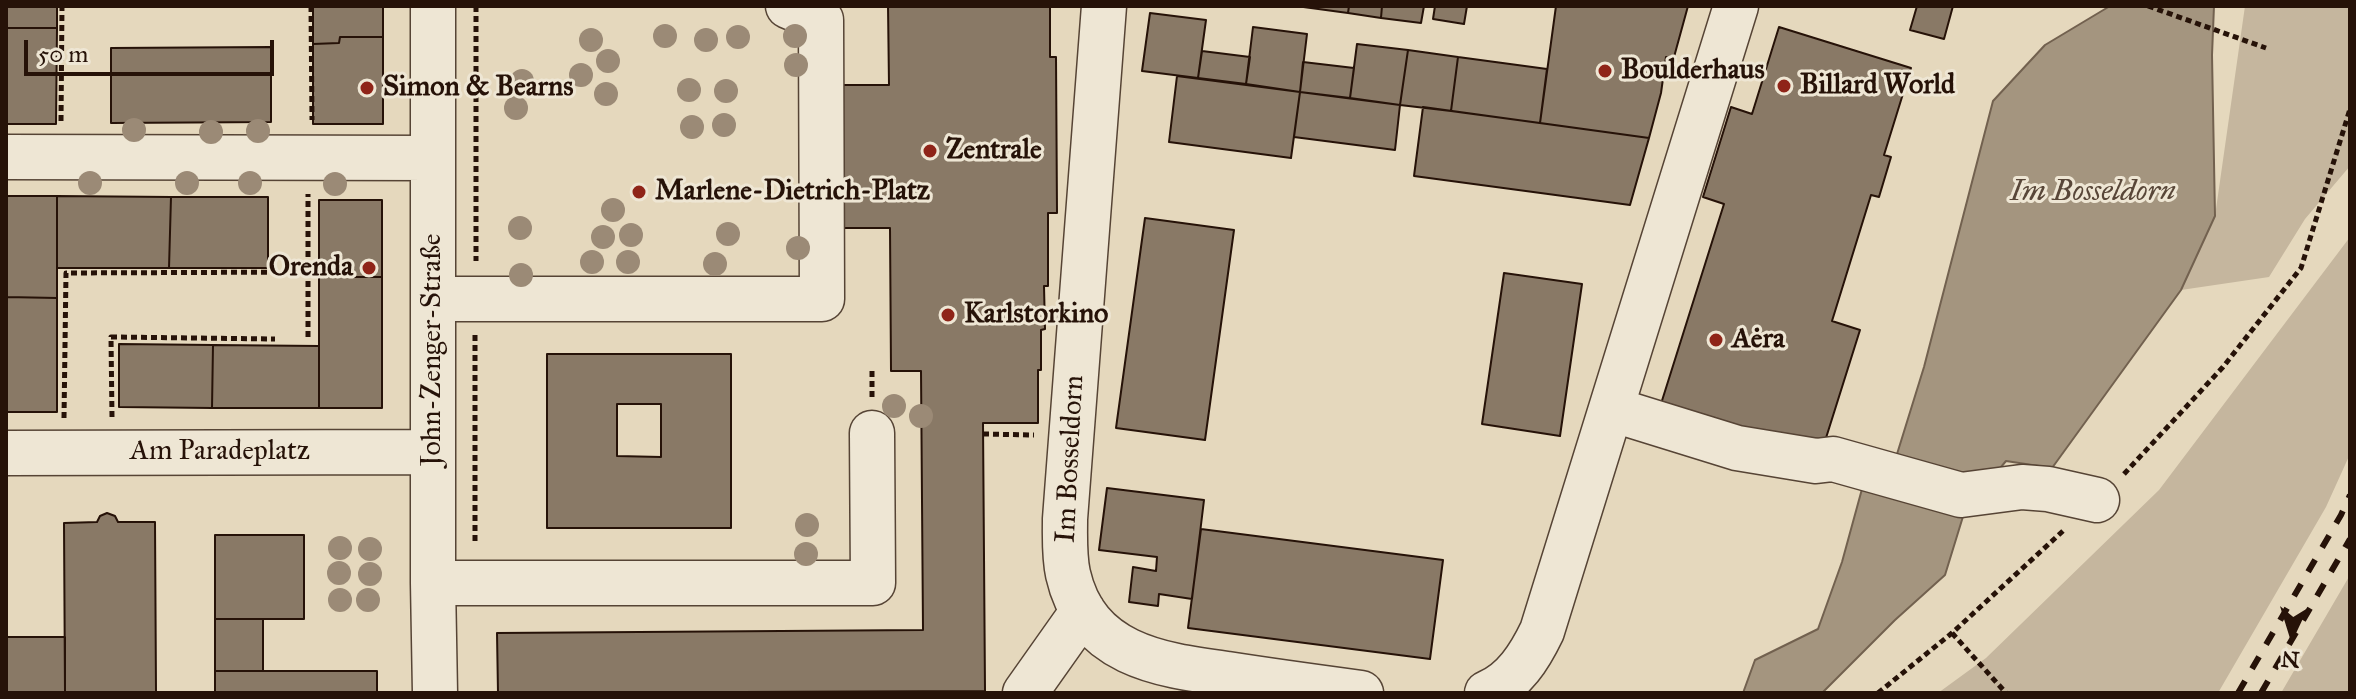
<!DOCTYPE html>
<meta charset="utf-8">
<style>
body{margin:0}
#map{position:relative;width:2356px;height:699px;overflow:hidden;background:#e5d8bd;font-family:"IM FELL Great Primer",serif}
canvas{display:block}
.frame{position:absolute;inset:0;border:8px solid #261208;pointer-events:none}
.north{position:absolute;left:2252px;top:595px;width:80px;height:80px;-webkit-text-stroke:6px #eee6d4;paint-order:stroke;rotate:184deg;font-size:22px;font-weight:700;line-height:32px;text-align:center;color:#261208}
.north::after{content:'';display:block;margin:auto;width:28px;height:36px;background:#261208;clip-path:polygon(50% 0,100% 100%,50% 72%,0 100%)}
.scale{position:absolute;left:24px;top:40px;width:250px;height:36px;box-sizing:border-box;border:4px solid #261208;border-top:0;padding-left:10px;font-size:24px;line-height:28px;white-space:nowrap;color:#261208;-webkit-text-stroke:6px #eee6d4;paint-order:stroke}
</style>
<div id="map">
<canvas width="2356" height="699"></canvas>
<div class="frame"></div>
<div class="north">N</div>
<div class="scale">50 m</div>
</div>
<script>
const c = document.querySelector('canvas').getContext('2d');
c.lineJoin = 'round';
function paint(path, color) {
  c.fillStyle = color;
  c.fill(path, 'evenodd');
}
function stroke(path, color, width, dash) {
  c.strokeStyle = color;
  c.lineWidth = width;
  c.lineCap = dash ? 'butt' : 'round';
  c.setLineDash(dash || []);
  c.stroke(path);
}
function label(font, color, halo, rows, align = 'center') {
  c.font = font + ' "IM FELL Great Primer",serif';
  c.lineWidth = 6;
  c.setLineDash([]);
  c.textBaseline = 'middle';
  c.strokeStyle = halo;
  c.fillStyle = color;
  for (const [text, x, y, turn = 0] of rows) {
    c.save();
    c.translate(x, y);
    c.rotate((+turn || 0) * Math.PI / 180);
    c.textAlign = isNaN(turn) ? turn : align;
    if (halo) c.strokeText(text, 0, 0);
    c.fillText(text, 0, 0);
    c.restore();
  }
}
paint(new Path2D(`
 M2245 6H2350V166L2305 219 2269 277 2181 290 2215 216Z
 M2350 237V454L2326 507 2218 693H1938L1986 658 2159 490Z
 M2350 575V693H2281Z`), '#c5b69e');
const water = new Path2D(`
 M2110 6H2214L2212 55 2215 216 2181 290 2052 468 2006 461 1965 510 1945 575 1895 620 1822 693H1743L1755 660 1818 629 1842 562 1862 489 1893 467 1924 367 1993 101 2045 45Z`);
paint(water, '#a4957f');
stroke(water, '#72614f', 2);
const building = new Path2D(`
 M6 6H57V28H6Z
 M313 6H383V37H340L339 43 313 44Z
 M888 6H1050V57H1056L1057 213H1048V286H1044L1045 329 1041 330V370H1038V423H983L985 691 498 693 497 633 923 630 921 371H891L890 228H832L831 85H889Z
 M1296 6H1349L1348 13Z
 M1349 6H1382L1381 18 1348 13Z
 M1382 6H1424L1421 23 1381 18Z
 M1435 6H1467L1464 24 1433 19Z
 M1556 6H1688L1674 57H1666L1661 93 1649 138 1540 123Z
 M1917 6H1953L1944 39 1910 30Z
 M1150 13 1206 20 1198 78 1142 71Z
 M1253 27 1307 34 1300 92 1246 84Z
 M1779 27 1911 68 1884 155 1891 157 1879 197 1871 195 1832 321 1860 330 1820 457 1660 407 1724 204 1703 197 1731 107 1752 114Z
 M6 28H57L56 124H6Z
 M340 37H383V124H313V44L339 43Z
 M1357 44 1408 50 1400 105 1350 98Z
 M271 47V122L111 123V48Z
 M1408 50 1458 57 1451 111 1400 105Z
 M1202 51 1250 57 1246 84 1198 78Z
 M1458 57 1547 69 1540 123 1451 111Z
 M1303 62 1354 68 1350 98 1300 92Z
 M1177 76 1300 92 1291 158 1169 142Z
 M1300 92 1400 105 1395 150 1294 137Z
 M1423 107 1649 138 1630 205 1414 176Z
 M6 196H57V298L6 297Z
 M57 196 171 197 169 268H57Z
 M171 197H268V268H169Z
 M319 200H382V277H319Z
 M1145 218 1234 230 1205 440 1116 428Z
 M1504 273 1582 284 1560 436 1482 424Z
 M319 277H382V408H319Z
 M6 297 57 298V412H6Z
 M119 344 213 345 212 408 119 407Z
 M213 345 319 346V408H212Z
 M547 354H731V528H547ZM617 404H661V457L617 456Z
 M1107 488 1204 500 1192 599 1159 594 1158 606 1129 602 1133 567 1156 571 1157 557 1099 550Z
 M107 513 115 516 118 522H155L156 693H65L64 523 97 522 100 516Z
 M1201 529 1443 560 1430 659 1188 628Z
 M215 535H304V619H215Z
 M215 619H263V671H215Z
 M6 637H65V693H6Z
 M215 671H377V693H215Z`);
paint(building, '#897966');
stroke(building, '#261208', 2);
const minor = new Path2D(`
 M433 6V583L435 693
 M1104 6 1065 519C1065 537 1064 556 1068 574 1086 654 1158 665 1227 674 1272 681 1316 687 1361 693
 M6 157 432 158
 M433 299H822L821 20 788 6
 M1611 409 1737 448 1816 461 1833 459 1961 495 2022 487 2048 489 2097 500
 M6 453 433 452
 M433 583H873L872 433
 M1025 693 1083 611
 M1487 693C1514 682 1530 656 1542 631L1736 6`);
stroke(minor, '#564435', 47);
stroke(new Path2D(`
 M311 6 312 120
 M476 6V261
 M2148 6 2266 48
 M61 121 62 6
 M475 335V545
 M308 337V194
 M872 371V398
 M112 417 111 337 275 339
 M64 418 66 273 309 272
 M983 434 1034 435
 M2124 474 2223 367 2301 268 2350 109
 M1952 633 2006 693
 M1878 693 1952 633 2064 530`), '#261208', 5, [6, 4]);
stroke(minor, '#eee6d4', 44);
stroke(new Path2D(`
 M2238 693 2341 515 2350 495
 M2261 693 2350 539`), '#261208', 6, [14, 14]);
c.fillStyle = '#9b8a76';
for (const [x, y] of [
 [665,36],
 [795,36],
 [738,37],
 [591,40],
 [706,40],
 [608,61],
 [796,65],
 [581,75],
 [522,81],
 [689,90],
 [726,91],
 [606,94],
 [516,108],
 [724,125],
 [692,127],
 [134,130],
 [258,131],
 [211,132],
 [90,183],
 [187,183],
 [250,183],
 [335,184],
 [613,210],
 [520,228],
 [728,234],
 [631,235],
 [603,237],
 [798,248],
 [592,262],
 [628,262],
 [715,264],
 [521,275],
 [894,406],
 [921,416],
 [807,525],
 [340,548],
 [370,549],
 [806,554],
 [339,573],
 [370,574],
 [340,600],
 [368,600]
]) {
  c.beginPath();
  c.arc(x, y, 12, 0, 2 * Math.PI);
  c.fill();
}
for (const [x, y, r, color] of [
 [1605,71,8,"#8f2418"],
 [1784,86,8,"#8f2418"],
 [367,88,8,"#8f2418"],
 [930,151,8,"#8f2418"],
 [639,192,8,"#8f2418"],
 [369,268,8,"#8f2418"],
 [948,315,8,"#8f2418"],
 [1716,340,8,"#8f2418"]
]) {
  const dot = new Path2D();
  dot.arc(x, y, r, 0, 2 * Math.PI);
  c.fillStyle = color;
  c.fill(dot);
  stroke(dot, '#eee6d4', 3);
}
label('bold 28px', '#261208', '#eee6d4', [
 ["Boulderhaus",1621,71],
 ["Billard World",1800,86],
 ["Simon & Bearns",383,88],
 ["Zentrale",946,151],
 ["Marlene-Dietrich-Platz",655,192],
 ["Orenda",353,268,"right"],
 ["Karlstorkino",964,315],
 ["Aėra",1732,340]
], 'left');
label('28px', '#261208', '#eee6d4', [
 ["John-Zenger-Straße",433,350,-90],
 ["Am Paradeplatz",220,452],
 ["Im Bosseldorn",1071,459,-87]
]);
label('italic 30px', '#584638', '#eee6d4', [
 ["Im Bosseldorn",2093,193]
]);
</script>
